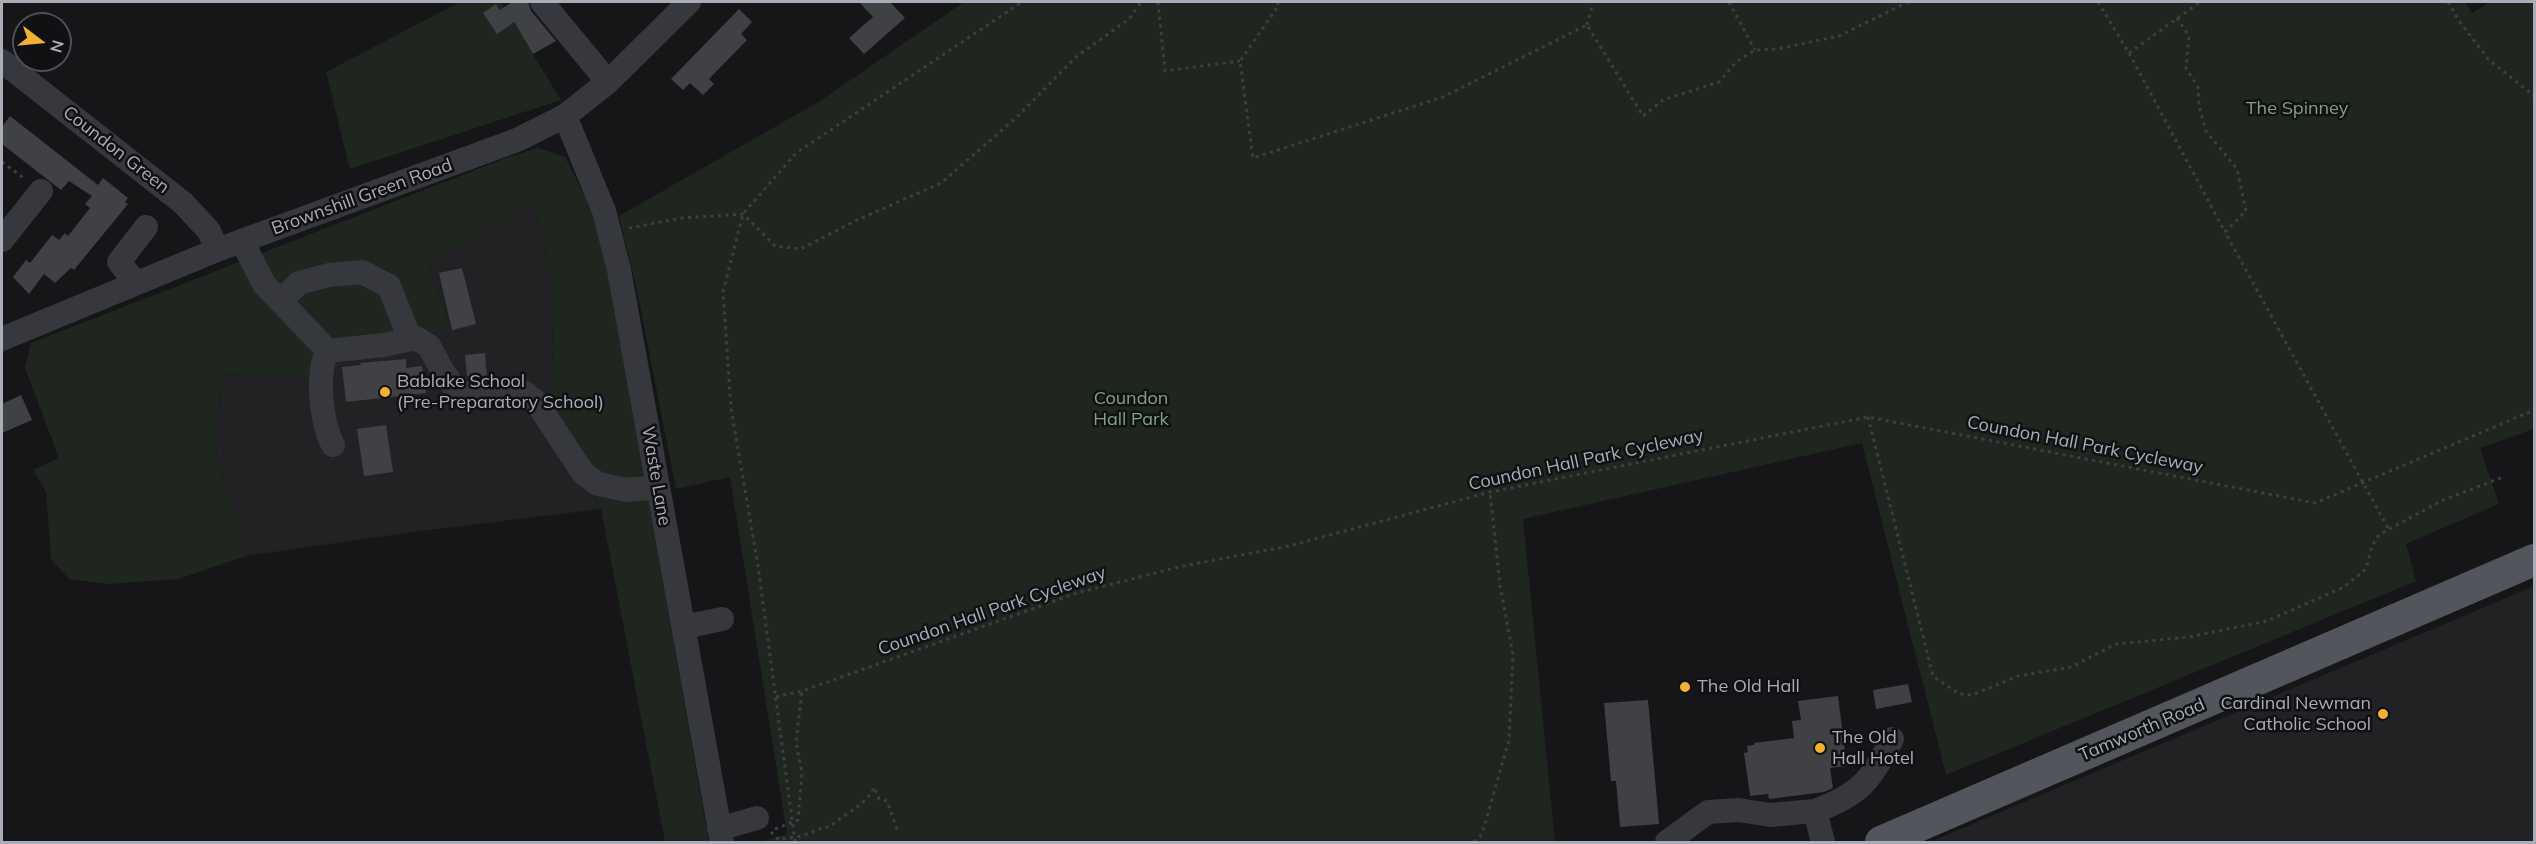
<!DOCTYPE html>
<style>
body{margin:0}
#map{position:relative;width:2536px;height:844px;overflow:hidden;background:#161618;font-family:Mulish,sans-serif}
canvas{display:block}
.frame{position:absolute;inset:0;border:3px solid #a8adb8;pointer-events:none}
.north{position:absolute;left:12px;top:12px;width:60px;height:60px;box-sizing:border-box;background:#111113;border:2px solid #4d4f55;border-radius:50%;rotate:106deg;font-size:16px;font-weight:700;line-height:24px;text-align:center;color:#a8adb8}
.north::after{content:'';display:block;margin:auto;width:21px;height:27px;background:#f2b134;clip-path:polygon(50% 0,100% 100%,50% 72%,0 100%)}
</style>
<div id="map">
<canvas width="2536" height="844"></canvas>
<div class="frame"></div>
<div class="north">N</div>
</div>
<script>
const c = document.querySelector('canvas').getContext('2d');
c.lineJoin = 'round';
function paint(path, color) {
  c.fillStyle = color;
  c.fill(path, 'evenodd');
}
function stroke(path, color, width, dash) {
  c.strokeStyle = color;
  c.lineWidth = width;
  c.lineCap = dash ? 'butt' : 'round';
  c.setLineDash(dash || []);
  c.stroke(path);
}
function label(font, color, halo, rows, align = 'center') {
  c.font = font + ' Mulish,sans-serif';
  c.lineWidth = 5;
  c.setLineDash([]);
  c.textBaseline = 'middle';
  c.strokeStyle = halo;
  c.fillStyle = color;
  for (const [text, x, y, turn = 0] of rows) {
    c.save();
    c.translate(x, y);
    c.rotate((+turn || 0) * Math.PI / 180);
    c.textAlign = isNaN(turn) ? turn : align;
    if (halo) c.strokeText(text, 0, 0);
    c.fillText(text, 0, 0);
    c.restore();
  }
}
paint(new Path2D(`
 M533 202 549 267 553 347 550 406 601 509 421 531 246 556 216 458 221 375 311 378 318 341 452 329 428 265Z
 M2534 586V842H1930Z`), '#222225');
paint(new Path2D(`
 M460 2H501L561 100 350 169 326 72Z
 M964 2H2465L2472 13 2490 2H2534V429L2480 448 2499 504 2406 544 2416 581 1946 775 1862 443 1523 519 1555 842H760L787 834 730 477 676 489 637 290 619 216 820 101Z
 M538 148 565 157 599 224 709 842H665L601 509 550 406 553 347 549 267 533 202 428 265 452 330 318 341 311 378 221 375 216 458 246 556 178 579 108 584 69 579 51 559 46 492 33 470 59 458 25 368 31 343 506 158Z`), '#1e261f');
paint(new Path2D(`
 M512 2H528L531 11 556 41 533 54 514 22 497 34 483 13 496 4 500 10Z
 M859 2H890L905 18 864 54 849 38 873 17Z
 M739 9 752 22 741 34 747 40 709 79 714 84 703 95 690 83 683 90 671 79Z
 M10 116 98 185 103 178 128 198 125 202 128 204 74 270 71 268 55 283 44 274 29 294 13 277 26 260 30 263 52 235 59 240 65 233 68 236 90 208 85 204 92 196 69 181 61 190 2 144V127Z
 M462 268 476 324 452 330 439 273Z
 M485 353 487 378 474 379 473 376H467L465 355Z
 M406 359V368L422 366 426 393 346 402 342 367 361 365 360 363Z
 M21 395 32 420 2 433V404Z
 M386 425 393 472 364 476 357 429Z
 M1908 684 1912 702 1876 709 1873 690Z
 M1838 696 1847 766 1830 768 1833 788 1824 792 1769 799 1768 794 1750 796 1744 753 1748 752 1747 746 1754 745V743L1794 738 1792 721 1801 720 1798 701Z
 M1648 700 1659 824 1620 827 1616 781H1611L1604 703Z`), '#404145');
stroke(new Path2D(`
 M1158 2 1165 71 1240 61
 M1277 2 1279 5 1240 61 1253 158 1443 97 1587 25 1643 116 1663 100 1719 82 1737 61 1755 50 1777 49 1839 36 1908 2
 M1729 2 1755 50
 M2098 2 2129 53 2225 232
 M2448 2 2459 21 2489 60 2534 96
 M2177 18 2189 36 2186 68 2198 87 2199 106 2206 131 2237 169 2246 211 2225 232 2388 528
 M1587 25 1593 2
 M2129 53 2200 2
 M2 162 25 179
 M629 228 682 218 743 214 775 246 801 249 855 221 941 183 1017 117 1076 57 1129 19 1141 2
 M1868 417 1933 676 1959 694 1972 695 2018 676 2071 667 2116 644 2189 637 2267 621 2344 587 2366 569 2372 546 2378 536 2389 529 2443 500 2503 477
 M776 697 802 691 1077 593 1183 566 1289 546 1490 492 1868 417 2315 503 2534 410
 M775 829 798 820 802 773 796 742 802 691
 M771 832 779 840C788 837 799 838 807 834 816 831 819 827 830 827 844 813 865 807 874 787L879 799 887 801 898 832
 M795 842 758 566 731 408 723 292 743 214 796 153 1022 2
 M1474 842 1482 834 1509 740 1513 655 1500 585 1490 492`), '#3d3f44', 3, [3, 4.5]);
stroke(new Path2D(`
 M542 2 608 82
 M2 61 183 203 209 231 217 250
 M565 116 604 211 619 270 722 842
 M2 240 41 191
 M242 241 264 284 328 351
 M136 283 119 262 146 227
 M280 301 299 283 329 275 362 272 389 286 410 339
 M2 339 217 250 517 140 565 116 608 82 689 2
 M333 445C322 424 315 372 328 351L384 345 416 338 429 346 443 372 456 389 466 394 513 390 525 393 537 403 583 473 598 484 627 490 658 487
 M684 627 722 619
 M1815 811C1859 795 1871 781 1892 739
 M719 829 757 818
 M1667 842 1708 812 1739 810 1770 815 1815 811 1823 842`), '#37383d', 24);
stroke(new Path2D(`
 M1881 842 2534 560`), '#53555c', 32);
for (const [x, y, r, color] of [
 [385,392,6,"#f2b134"],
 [1685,687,6,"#f2b134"],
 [2383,714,6,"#f2b134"],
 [1820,748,6,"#f2b134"]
]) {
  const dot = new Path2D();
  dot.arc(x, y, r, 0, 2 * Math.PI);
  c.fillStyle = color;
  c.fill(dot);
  stroke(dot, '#111113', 2);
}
label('18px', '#7fa381', '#111113', [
 ["The Spinney",2297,109],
 ["Coundon",1131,399],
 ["Hall Park",1131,420]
]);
label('18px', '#a8adb8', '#111113', [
 ["Coundon Green",116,150,38],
 ["Brownshill Green Road",362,197,-20],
 ["Coundon Hall Park Cycleway",2085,445,11],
 ["Coundon Hall Park Cycleway",1586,460,-12],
 ["Waste Lane",656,476,80],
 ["Coundon Hall Park Cycleway",992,611,-19],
 ["Tamworth Road",2142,730,-23]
]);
label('18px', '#a8adb8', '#111113', [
 ["Bablake School",397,382],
 ["(Pre-Preparatory School)",397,403],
 ["The Old Hall",1697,687],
 ["Cardinal Newman",2371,704,"right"],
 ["Catholic School",2371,725,"right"],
 ["The Old",1832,738],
 ["Hall Hotel",1832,759]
], 'left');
</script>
